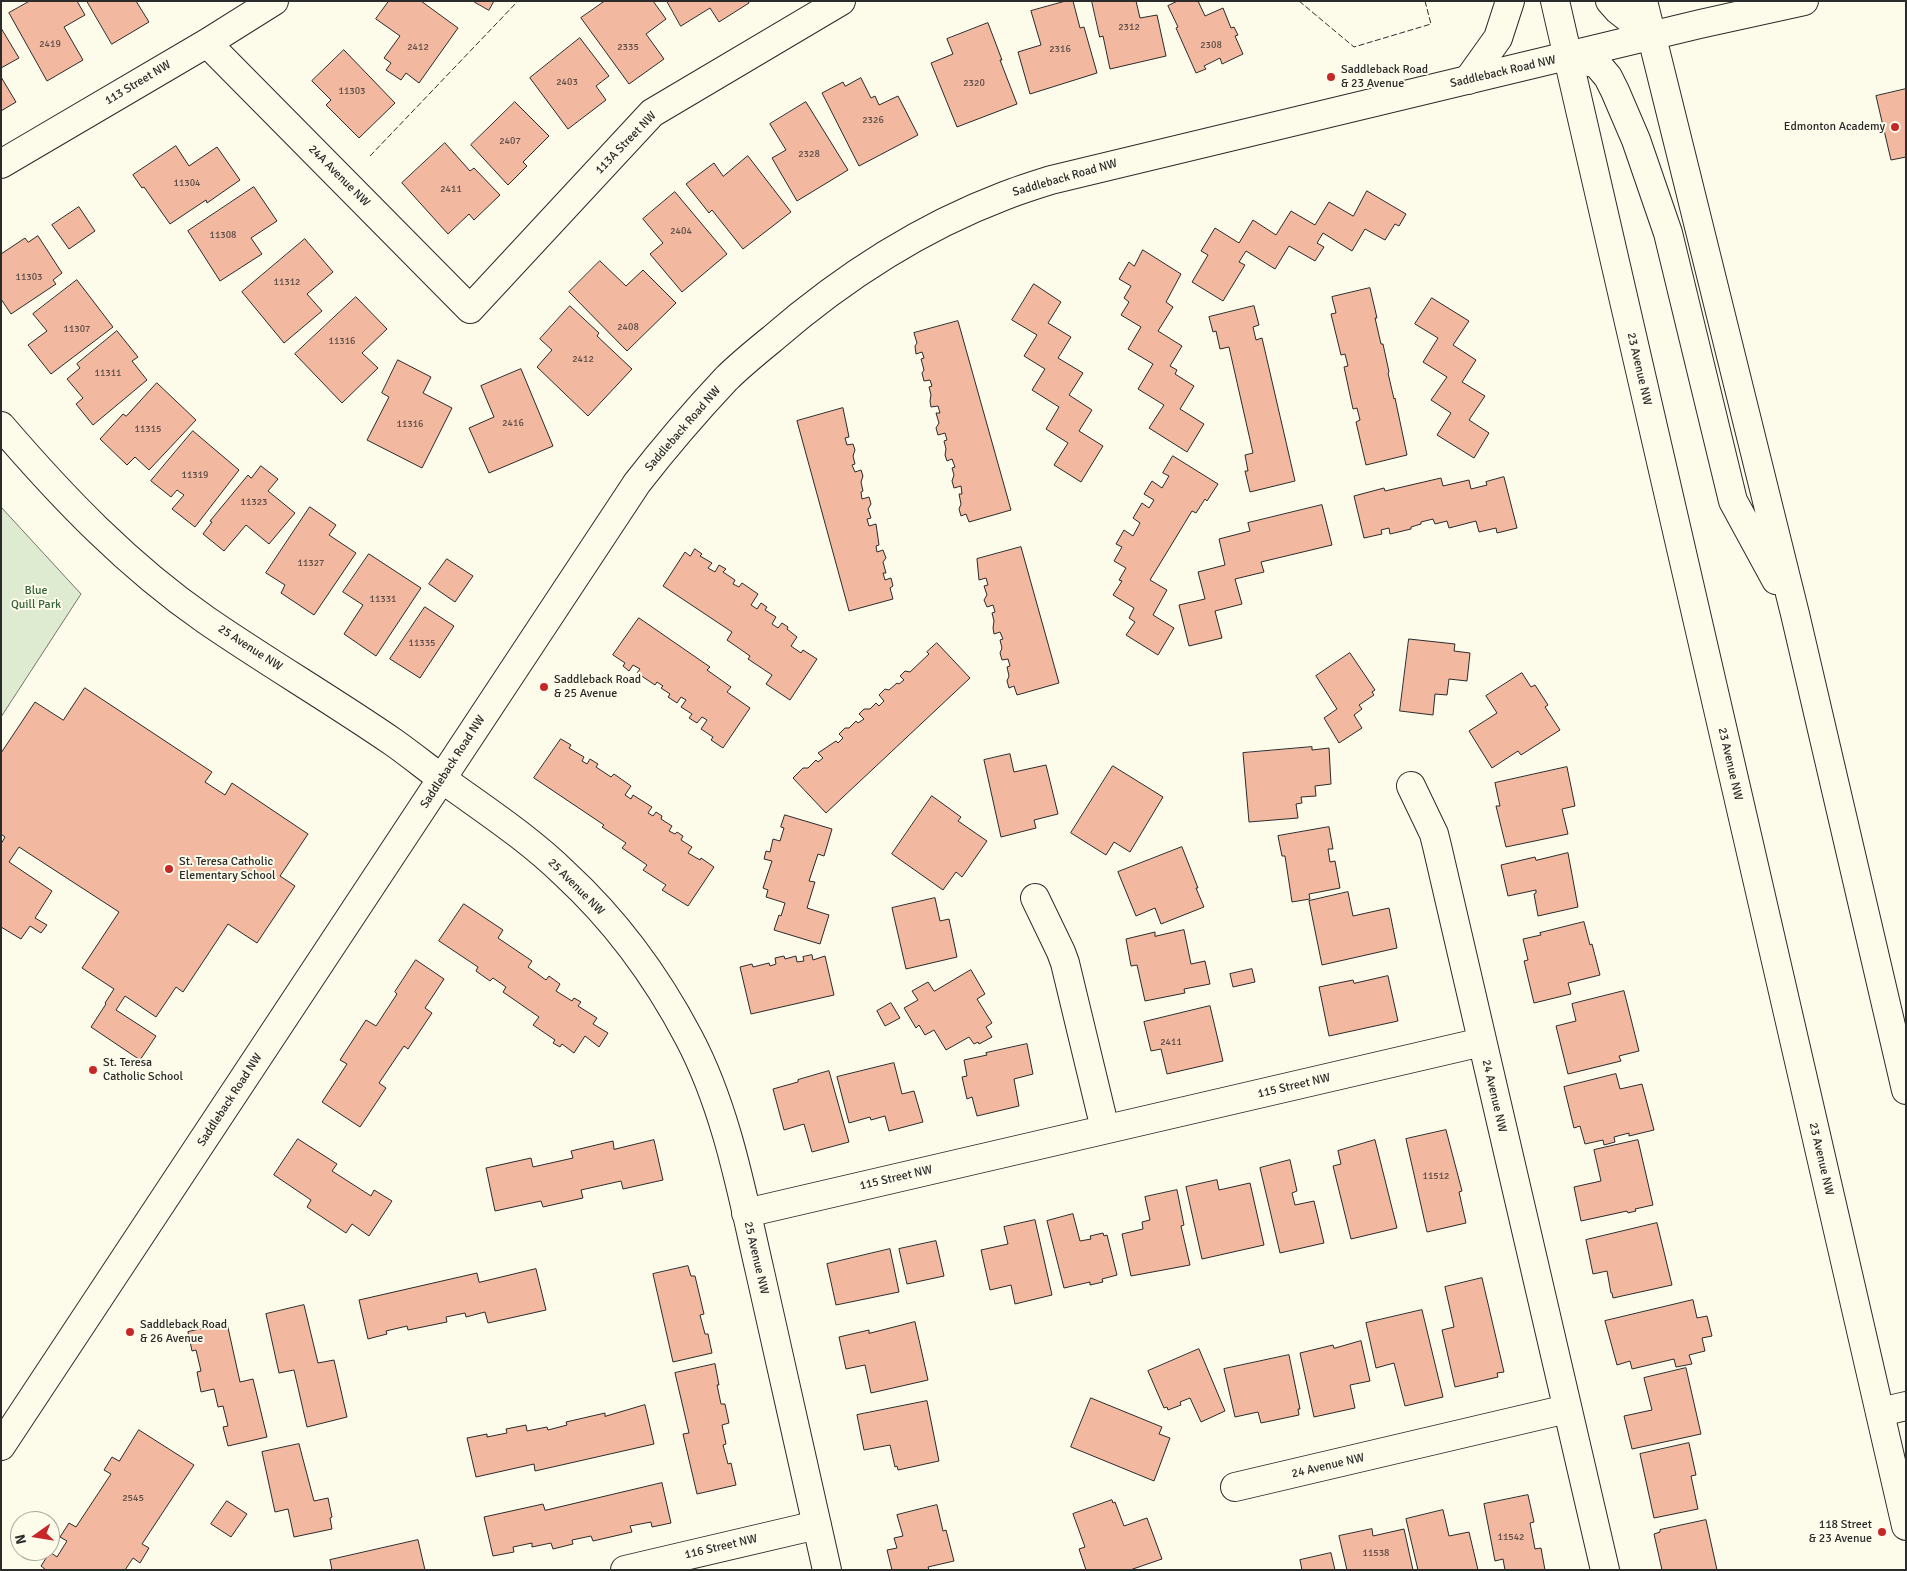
<!DOCTYPE html>
<style>
body{margin:0}
#map{position:relative;width:1907px;height:1571px;overflow:hidden;background:#fdfbea;font-family:Signika,sans-serif}
canvas{display:block}
.frame{position:absolute;inset:0;border:2px solid #2b2b2b;pointer-events:none}
.north{position:absolute;left:10px;top:1511px;width:50px;height:50px;box-sizing:border-box;background:#fdfbea;border:1px solid #a9a89e;border-radius:50%;rotate:257deg;font-size:14px;font-weight:700;line-height:20px;text-align:center;color:#2b2b2b}
.north::after{content:'';display:block;margin:auto;width:18px;height:22px;background:#c62828;clip-path:polygon(50% 0,100% 100%,50% 72%,0 100%)}
</style>
<div id="map">
<canvas width="1907" height="1571"></canvas>
<div class="frame"></div>
<div class="north">N</div>
</div>
<script>
const c = document.querySelector('canvas').getContext('2d');
c.lineJoin = 'round';
function paint(path, color) {
  c.fillStyle = color;
  c.fill(path, 'evenodd');
}
function stroke(path, color, width, dash) {
  c.strokeStyle = color;
  c.lineWidth = width;
  c.lineCap = dash ? 'butt' : 'round';
  c.setLineDash(dash || []);
  c.stroke(path);
}
function label(font, color, halo, rows, align = 'center') {
  c.font = font + ' Signika,sans-serif';
  c.lineWidth = 4;
  c.setLineDash([]);
  c.textBaseline = 'middle';
  c.strokeStyle = halo;
  c.fillStyle = color;
  for (const [text, x, y, turn = 0] of rows) {
    c.save();
    c.translate(x, y);
    c.rotate((+turn || 0) * Math.PI / 180);
    c.textAlign = isNaN(turn) ? turn : align;
    if (halo) c.strokeText(text, 0, 0);
    c.fillText(text, 0, 0);
    c.restore();
  }
}
const green = new Path2D(`
 M1 507 81 594 1 717Z`);
paint(green, '#deebd1');
stroke(green, '#74746e', 1);
const building = new Path2D(`
 M30 1H77L85 15 64 27 83 60 47 81 9 13Z
 M87 1H136L149 22 112 44Z
 M389 1H421L458 28 419 83 406 73 401 80 386 70 391 63 384 58 400 36 376 19Z
 M473 1H494L489 10Z
 M605 1H653L666 19 646 34 664 59 629 84 581 18Z
 M667 1H748L749 3 719 22 710 8 681 26Z
 M1066 1H1073L1080 28 1084 27 1097 73 1030 94 1018 52 1041 45 1031 11Z
 M1092 1H1136L1140 18 1157 15 1166 56 1110 69 1103 36 1100 37Z
 M1178 1H1198L1205 16 1223 8 1231 28 1234 27 1238 35 1235 36 1243 54 1222 64 1220 58 1204 66 1206 69 1196 73 1176 28 1178 27 1168 6Z
 M988 23 1002 60H1000L1017 104 957 127 931 63 953 54 947 39Z
 M1 28 19 58 1 68Z
 M580 38 609 76 596 86 606 100 568 129 530 78Z
 M344 50 395 103 359 138 326 105 331 100 312 81Z
 M1 77 16 102 1 111Z
 M861 78 871 98 875 96 879 105 898 96 918 135 859 166 822 93 843 82 845 86Z
 M1906 89V157L1891 160 1876 96Z
 M515 102 549 136 523 162 527 166 508 185 471 145Z
 M806 102 848 170 797 201 772 158 786 150 770 124Z
 M445 143 470 171 474 168 500 195 474 220 469 214 448 234 402 183Z
 M176 146 189 166 217 147 240 180 207 203 206 200 170 224 144 187 142 188 133 175Z
 M748 156 791 212 743 249 712 210 709 213 686 184 714 163 723 176Z
 M254 187 277 221 251 238 262 254 220 281 188 231Z
 M1367 191 1406 214 1399 226 1395 224 1385 240 1365 229 1352 251 1323 233 1317 243 1324 247 1315 261 1289 246 1275 269 1246 251 1239 262 1245 265 1223 301 1192 282 1208 255 1201 251 1215 228 1239 243 1253 220 1276 235 1291 211 1315 225 1329 202 1353 216Z
 M675 192 727 254 682 292 650 254 663 243 643 219Z
 M79 207 95 231 69 249 52 225Z
 M38 236 62 273 53 280 56 284 11 314 1 299V254L25 238 28 242Z
 M305 239 333 272 307 294 322 311 284 343 242 292Z
 M1143 250 1181 274 1166 302 1173 307 1158 331 1182 346 1170 366 1177 370 1175 374 1194 386 1180 409 1204 424 1187 452 1149 428 1164 405 1138 389 1153 364 1128 349 1141 327 1121 315 1129 302 1124 298 1131 286 1119 279 1129 262 1134 266Z
 M600 261 626 286 643 270 676 303 627 351 569 292Z
 M77 280 113 327 51 374 28 345 47 331 33 314Z
 M1034 284 1061 302 1048 323 1071 337 1058 358 1083 373 1069 395 1092 410 1079 431 1103 446 1081 482 1054 465 1068 443 1046 429 1059 407 1032 390 1045 369 1024 356 1037 335 1012 320Z
 M1370 288 1377 318H1375L1381 344H1383L1389 372 1388 373 1394 399 1395 398 1407 455 1366 465 1356 422 1360 420 1357 408 1353 409 1344 367 1348 366 1345 354 1341 355 1331 314 1336 313 1332 297Z
 M356 297 387 329 362 353 378 368 342 403 295 354Z
 M1432 298 1469 321 1453 345 1476 360 1462 382 1485 396 1469 420 1489 433 1474 458 1437 435 1451 413 1431 400 1447 377 1423 362 1438 338 1415 324Z
 M570 306 599 333 597 336 632 369 588 416 537 367 552 350 540 339Z
 M1254 306 1259 325 1253 327 1256 340 1262 338 1295 481 1250 492 1245 471H1248L1245 455 1253 453 1229 347 1220 349 1216 331 1213 332 1209 317Z
 M958 321 1011 510 969 522 966 514 961 516 959 509 961 504 959 494H962L961 486 954 488 952 481 954 475 952 468 955 467 952 459 947 461 945 455 946 449 944 441 947 440 945 433 938 435 936 428 939 423 936 413H940L938 406 931 407 930 401 931 395 929 387 932 386 930 380 924 381 922 373 924 370 921 359 924 358 922 352 916 354 915 346 917 343 914 333Z
 M117 331 138 357 132 361 147 380 93 425 76 404 83 398 67 379 80 368 77 364Z
 M398 360 431 377 423 393 452 408 422 468 367 440 389 397 382 393Z
 M521 369 553 446 489 473 469 428 494 417 481 386Z
 M157 383 196 420 149 470 135 457 127 465 100 439 123 414 126 416Z
 M843 408 849 437 845 438 847 445 853 444 855 450 853 456 855 464 852 465 855 472 861 470 863 476 861 482 863 491 861 492 862 499 869 497 871 504 868 509 871 518 867 519 869 526 876 524 879 545 876 546 877 552 883 550 886 558 883 562 886 573H883L885 580 891 578 893 586 890 588 893 599 849 611 797 421Z
 M193 431 239 470 195 527 172 509 184 495 177 490 171 497 151 481Z
 M1173 456 1218 484 1207 501 1205 499 1196 513 1192 511 1150 580 1167 590 1153 615 1174 628 1158 655 1126 635 1135 622 1129 618 1134 608 1113 595 1122 581 1119 580 1126 568 1114 561 1122 547 1116 544 1124 530 1133 536 1140 523 1133 518 1142 503 1149 508 1154 500 1144 494 1152 481 1162 488 1169 476 1163 473Z
 M261 466 278 479 268 491 295 513 269 544 246 525 224 551 203 534 212 522 210 521 248 475 251 478Z
 M1504 477 1517 528 1497 533 1496 528 1479 532 1476 521 1449 528 1447 521 1435 524 1433 519 1421 522V524L1411 527V529L1390 534 1389 528 1381 530 1382 534 1364 538 1354 496 1384 488 1385 491 1441 478 1443 486 1469 480 1471 489 1487 485 1486 482Z
 M1322 505 1332 545 1261 562 1264 572 1235 579 1242 604 1215 611 1222 638 1189 646 1179 605 1205 599 1198 572 1225 565 1219 539 1250 531 1248 523Z
 M310 507 336 525 329 535 356 553 314 615 281 593 285 585 266 573Z
 M1021 547 1059 683 1017 695 1014 686 1009 688 1007 681 1009 676 1007 667 1010 666 1008 659 1002 660 1000 653 1002 648 1000 640 1003 639 1000 632 994 634 993 628 994 621 992 613 995 612 993 605 987 607 984 600 987 595 984 586 988 585 986 578 979 580 977 559Z
 M695 549 702 554 700 556 712 563 708 568 715 572 719 565 726 569 723 572 735 580 733 584 739 587 742 583 758 594 751 605 757 609 761 603 767 607 765 610 776 617 772 624 778 628 782 623 788 627 787 629 797 637 791 646 801 653 803 650 817 659 790 700 766 684 772 675 748 659 750 656 727 640 732 632 663 586 685 552 690 556Z
 M369 554 421 588 376 656 344 634 363 605 343 592Z
 M447 559 473 576 455 602 429 584Z
 M425 607 454 626 420 678 390 659Z
 M639 618 710 667 707 670 731 687 727 692 750 708 723 748 711 740 713 737 701 729 707 720 702 717 697 723 689 718 692 714 681 707 686 700 681 697 677 703 668 697 670 694 661 688 663 686 657 682 655 685 637 673 640 669 633 665 629 671 623 666 625 663 613 655Z
 M1409 639 1455 644 1454 651 1470 653 1467 681 1449 679 1447 695 1435 694 1433 715 1400 711Z
 M937 643 970 678 826 813 793 778 803 768H808L816 760 818 762 823 758 818 753 836 741 838 743 843 738 839 734 845 728H849L856 721 858 723 864 719 859 714 864 709H870L876 703 879 706 884 701 879 695 885 689 889 690 897 683 899 684 904 680 900 676 905 671 910 672 929 654 927 652Z
 M1350 653 1375 690 1372 692 1374 695 1359 705 1362 709 1354 715 1362 728 1339 743 1324 718 1337 709 1316 676Z
 M1522 673 1531 687 1535 685 1548 705 1545 707 1560 730 1521 755 1518 751 1492 768 1469 731 1497 713 1486 696Z
 M85 688 212 772 205 782 225 795 232 783 308 834 280 876 295 886 257 943 228 924 183 992 176 987 156 1017 125 996 116 1010 156 1036 140 1060 91 1027 106 1004 105 1003 114 989 82 968 119 912 19 847 9 862 52 891 35 918 47 925 41 933 30 926 21 939 1 927V844L5 837 1 834V753L35 702 63 720Z
 M561 739 571 745 569 748 584 757 582 761 587 764 590 759 598 764 596 767 611 777 614 774 631 786 625 795 631 799 633 795 652 807 648 813 653 816 656 812 662 816 661 819 672 826 669 831 675 834 677 832 683 836 681 840 692 847 688 853 700 860 701 858 714 867 688 906 662 890 666 885 643 870 647 865 622 848 626 843 602 827 604 825 534 778Z
 M1312 747V750L1329 748 1331 784 1315 786 1316 796 1301 797 1302 803 1296 804 1298 818 1249 822 1243 753Z
 M1010 754 1014 772 1046 765 1058 814 1034 820 1036 828 1001 837 984 760Z
 M1113 766 1163 797 1130 852 1114 842 1106 855 1071 833Z
 M1567 767 1575 806 1562 809 1568 834 1506 847 1496 806H1500L1495 783Z
 M932 796 961 817 958 821 987 841 962 877 956 872 943 890 892 854Z
 M785 815 832 829 824 856 818 854 809 881 815 882 807 908 829 915 820 944 774 930 779 915 781 916 785 903 766 897 768 890 763 888 772 861 764 859 766 851 770 852 773 839 780 841 784 828 781 827Z
 M1329 827 1333 849H1328L1330 862 1335 861 1340 888 1309 894 1310 899 1292 902 1285 856H1282L1278 836Z
 M1182 847 1198 888H1196L1204 907 1161 924 1155 908 1136 916 1118 872Z
 M1568 853 1578 907 1538 916 1534 894 1536 893V890L1508 896 1501 865 1535 857 1536 860Z
 M1348 892 1353 916 1389 908 1397 948 1322 965 1309 901Z
 M935 898 940 921 949 919 957 957 906 969 892 908Z
 M464 904 503 930 498 938 532 961 528 967 546 980 549 976 560 984 556 991 572 1001 574 998 581 1002 578 1006 597 1018 593 1024 608 1033 599 1047 585 1036 574 1053 562 1044 560 1047 553 1043 555 1040 533 1025 539 1017 503 992 506 987 493 978 490 981 476 971 478 967 439 941Z
 M1584 922 1590 945 1592 944 1600 975 1568 983 1571 994 1534 1003 1524 961 1528 960 1523 939 1541 935 1540 933Z
 M1184 930 1191 964 1205 961 1210 984 1184 989 1185 993 1145 1001 1137 965 1131 966 1126 939 1155 932V936Z
 M812 955 813 960 825 956 834 995 751 1014 740 967 752 964 753 967 769 963 770 966 776 964 775 958 784 956 785 959 796 956 797 962 804 961 803 957Z
 M416 960 444 979 425 1008 432 1013 408 1049 404 1046 379 1083 386 1088 360 1127 322 1102 347 1064 340 1060 366 1020 376 1026 397 994 395 992Z
 M1252 969 1255 982 1233 987 1230 974Z
 M971 970 985 994 977 999 992 1023 986 1027 992 1037 979 1044 978 1042 974 1044 969 1037 946 1050 934 1030 925 1035 919 1025 916 1028 904 1008 918 1000 912 991 928 982 934 991Z
 M1388 976 1398 1021 1329 1036 1319 987 1353 980 1354 983Z
 M1624 991 1639 1051 1619 1056 1621 1061 1568 1074 1556 1026 1576 1021 1572 1004Z
 M891 1003 900 1018 885 1026 877 1011Z
 M1210 1006 1223 1061 1167 1074 1161 1049 1151 1051 1144 1022Z
 M1027 1044 1033 1074 1014 1079 1019 1106 977 1116 972 1097 967 1099 962 1077 967 1076 964 1060 987 1055 986 1053Z
 M894 1063 902 1094 914 1091 923 1122 889 1131 885 1116 871 1120 870 1117 849 1123 837 1077Z
 M829 1071 849 1142 812 1152 804 1124 784 1130 773 1089 798 1082V1080Z
 M1616 1074 1620 1089 1642 1084 1654 1130 1629 1136V1133L1614 1137 1615 1142 1604 1145 1603 1140 1585 1144 1580 1126 1574 1128 1564 1087Z
 M1446 1130 1462 1191 1459 1192 1466 1223 1427 1232 1406 1139Z
 M298 1139 337 1164 332 1171 371 1196 374 1190 392 1201 369 1236 352 1224 346 1233 307 1207 311 1200 274 1175Z
 M654 1140 663 1180 623 1189 621 1181 581 1190 583 1198 543 1207 541 1201 495 1211 486 1168 531 1158 533 1167 573 1158 571 1151 613 1141 614 1149Z
 M1375 1140 1397 1228 1351 1239 1333 1166 1341 1164 1338 1151Z
 M1638 1140 1653 1205 1635 1209 1636 1211 1628 1213 1627 1211 1581 1221 1574 1187 1601 1181 1594 1150Z
 M1290 1160 1297 1191 1292 1193 1295 1205 1314 1201 1324 1243 1280 1253 1260 1168Z
 M1217 1180 1219 1190 1250 1183 1264 1245 1202 1259 1186 1187Z
 M1177 1190 1184 1225 1181 1226 1190 1265 1131 1276 1122 1234 1143 1229 1142 1222 1150 1220 1145 1197Z
 M1073 1214 1080 1241 1091 1239 1090 1236 1103 1233 1104 1236 1107 1235 1117 1275 1102 1279 1103 1282 1090 1285V1282L1064 1288 1047 1221Z
 M1035 1220 1052 1295 1015 1304 1011 1285 990 1290 981 1250 1008 1244 1004 1227Z
 M1657 1223 1672 1285 1613 1298 1612 1293H1611L1607 1271 1593 1274 1586 1240Z
 M936 1241 944 1276 907 1284 899 1249Z
 M890 1249 899 1292 836 1305 827 1264Z
 M688 1266 691 1276H695L704 1314 700 1315 705 1334H708L712 1353 673 1362 653 1274Z
 M536 1269 546 1310 488 1323 485 1312 466 1317 465 1313 446 1317 447 1322 408 1330 407 1326 386 1331 387 1334 368 1339 359 1300 477 1273 479 1282Z
 M1482 1278 1504 1372 1497 1373 1498 1377 1455 1387 1442 1330 1454 1327 1445 1287Z
 M1693 1300 1697 1318 1707 1316 1712 1336 1702 1338 1705 1351 1689 1355 1692 1364 1676 1367 1674 1359 1632 1369 1630 1361 1617 1365 1605 1321Z
 M304 1305 318 1363 334 1360 347 1417 307 1427 294 1370 279 1373 266 1314Z
 M1422 1310 1443 1397 1405 1406 1394 1363 1376 1368 1366 1323Z
 M915 1322 928 1380 871 1393 865 1365 846 1369 839 1337 869 1330V1333Z
 M227 1323 240 1382 253 1379 267 1437 228 1446 223 1427 228 1426 223 1406 218 1407 214 1389 201 1392 197 1372 201 1371 196 1350 192 1351 188 1332Z
 M1361 1341 1370 1381 1350 1385 1355 1408 1314 1417 1300 1353 1333 1345 1334 1348Z
 M1199 1349 1225 1411 1201 1422 1190 1398 1180 1402 1181 1405 1168 1410 1167 1407 1164 1408 1148 1371Z
 M1289 1355 1300 1409H1298L1299 1415 1261 1423 1258 1412 1235 1417 1224 1369Z
 M715 1364 719 1385H717L721 1404H725L729 1423 722 1425 726 1444 723 1445 728 1464 731 1463 736 1485 697 1494 683 1434 689 1433 675 1373Z
 M1686 1368 1701 1434 1632 1449 1624 1416 1652 1410 1644 1378Z
 M1091 1398 1162 1427 1159 1434 1170 1438 1154 1481 1071 1447Z
 M927 1401 939 1461 898 1470 897 1466 895 1467 890 1445 864 1450 857 1415Z
 M645 1405 654 1444 535 1471 534 1464 476 1477 467 1438 487 1434V1437L507 1433 506 1429 526 1425 527 1431 547 1427 548 1430 567 1425 566 1422 605 1413V1416Z
 M139 1430 194 1465 142 1544 149 1548 140 1563 133 1558 125 1570H46L41 1566 50 1552 57 1557 67 1541 60 1537 69 1523 76 1527 111 1474 104 1470 112 1457 119 1461Z
 M1689 1443 1696 1475 1691 1476 1698 1509 1654 1518 1640 1454Z
 M299 1444 314 1501 328 1498 332 1517 330 1518 332 1529 294 1537 288 1509 275 1512 262 1452Z
 M662 1483 671 1523 652 1527 651 1522 630 1526 632 1532 593 1541 591 1536 572 1540 573 1544 553 1549 551 1543 532 1547V1543L513 1547 514 1552 493 1556 484 1517 543 1504 545 1510Z
 M1528 1495 1534 1522 1530 1523 1535 1549 1541 1548 1545 1570H1505L1503 1559 1495 1561 1484 1504Z
 M1112 1500 1113 1503 1115 1502 1124 1526 1147 1518 1162 1559 1130 1570H1086L1079 1549 1085 1547 1073 1514Z
 M227 1501 247 1514 231 1537 211 1524Z
 M937 1505 943 1531 946 1530 954 1561 928 1567 929 1570H892L887 1550 897 1548 894 1538 903 1536 897 1515Z
 M1443 1510 1449 1536 1469 1532 1478 1570H1418L1406 1519Z
 M1706 1520 1717 1570H1662L1654 1534 1660 1532V1530Z
 M1372 1529 1373 1536 1404 1529 1413 1570H1347L1339 1536Z
 M418 1540 425 1570H332L330 1560Z
 M1331 1553 1335 1570H1302L1300 1560Z`);
paint(building, '#f2b8a0');
stroke(building, '#2b2b2b', 1);
const minor = new Path2D(`
 M207 43 470 309 652 113 841 1
 M1 164 207 43 274 1
 M1 426C63 498 128 566 206 620 267 662 332 700 393 742 413 756 432 772 452 786 491 814 530 840 564 873 615 920 657 977 689 1038 727 1110 742 1194 760 1272 782 1372 805 1470 827 1570
 M1411 786 1434 834 1437 846 1605 1570
 M1035 898 1061 952 1065 963 1105 1129
 M746 1213 1482 1042
 M1880 1412 1906 1406
 M1 1446 637 483C665 447 695 412 726 379 740 365 756 352 772 339 840 280 920 228 1004 196 1019 190 1035 185 1051 180L1700 24 1804 1
 M1235 1487 1567 1409
 M625 1570 817 1525`);
const major = new Path2D(`
 M1555 1 1906 1526
 M1610 1 1618 10 1651 36
 M1643 1 1795 614 1906 1090
 M1568 56 1597 64 1608 77 1615 91 1636 140 1668 233 1733 501 1776 580
 M1468 80 1498 38 1510 1`);
stroke(minor, '#2b2b2b', 30);
stroke(major, '#2b2b2b', 30);
stroke(minor, '#fdfbea', 28);
stroke(major, '#fdfbea', 28);
stroke(new Path2D(`
 M1299 1 1354 47 1431 24 1425 1
 M370 156 518 1`), '#2b2b2b', 1, [6, 2.5]);
for (const [x, y, r, color] of [
 [1331,77,5,"#c62828"],
 [1895,127,5,"#c62828"],
 [544,687,5,"#c62828"],
 [169,869,5,"#c62828"],
 [93,1070,5,"#c62828"],
 [130,1332,5,"#c62828"],
 [1882,1532,5,"#c62828"]
]) {
  const dot = new Path2D();
  dot.arc(x, y, r, 0, 2 * Math.PI);
  c.fillStyle = color;
  c.fill(dot);
  stroke(dot, '#fdfbea', 2);
}
label('10px', '#5d4e48', null, [
 ["2312",1129,27],
 ["2419",50,44],
 ["2308",1211,45],
 ["2412",418,47],
 ["2335",628,47],
 ["2316",1060,49],
 ["2403",567,82],
 ["2320",974,83],
 ["11303",352,91],
 ["2326",873,120],
 ["2407",510,141],
 ["2328",809,154],
 ["11304",187,183],
 ["2411",451,189],
 ["2404",681,231],
 ["11308",223,235],
 ["11303",29,277],
 ["11312",287,282],
 ["2408",628,327],
 ["11307",77,329],
 ["11316",342,341],
 ["2412",583,359],
 ["11311",108,373],
 ["2416",513,423],
 ["11316",410,424],
 ["11315",148,429],
 ["11319",195,475],
 ["11323",254,502],
 ["11327",311,563],
 ["11331",383,599],
 ["11335",422,643],
 ["2411",1171,1042],
 ["11512",1436,1176],
 ["2545",133,1498],
 ["11542",1511,1537],
 ["11538",1376,1553]
]);
label('12px', '#2b2b2b', '#fdfbea', [
 ["Saddleback Road",1341,70],
 ["& 23 Avenue",1341,84],
 ["Edmonton Academy",1885,127,"right"],
 ["Saddleback Road",554,680],
 ["& 25 Avenue",554,694],
 ["St. Teresa Catholic",179,862],
 ["Elementary School",179,876],
 ["St. Teresa",103,1063],
 ["Catholic School",103,1077],
 ["Saddleback Road",140,1325],
 ["& 26 Avenue",140,1339],
 ["118 Street",1872,1525,"right"],
 ["& 23 Avenue",1872,1539,"right"]
], 'left');
label('12px', '#2b2b2b', '#fdfbea', [
 ["Saddleback Road NW",1503,72,-13],
 ["113 Street NW",138,83,-31],
 ["113A Street NW",626,143,-46],
 ["24A Avenue NW",339,176,45],
 ["Saddleback Road NW",1065,178,-16],
 ["23 Avenue NW",1639,369,77],
 ["Saddleback Road NW",683,429,-49],
 ["25 Avenue NW",250,648,33],
 ["Saddleback Road NW",453,762,-57],
 ["23 Avenue NW",1730,764,77],
 ["25 Avenue NW",576,887,45],
 ["115 Street NW",1294,1086,-13],
 ["24 Avenue NW",1494,1096,77],
 ["Saddleback Road NW",230,1100,-57],
 ["23 Avenue NW",1821,1159,77],
 ["115 Street NW",896,1178,-13],
 ["25 Avenue NW",756,1258,77],
 ["24 Avenue NW",1328,1466,-13],
 ["116 Street NW",721,1547,-13]
]);
label('12px', '#34623c', '#fdfbea', [
 ["Blue",36,591],
 ["Quill Park",36,605]
]);
</script>
